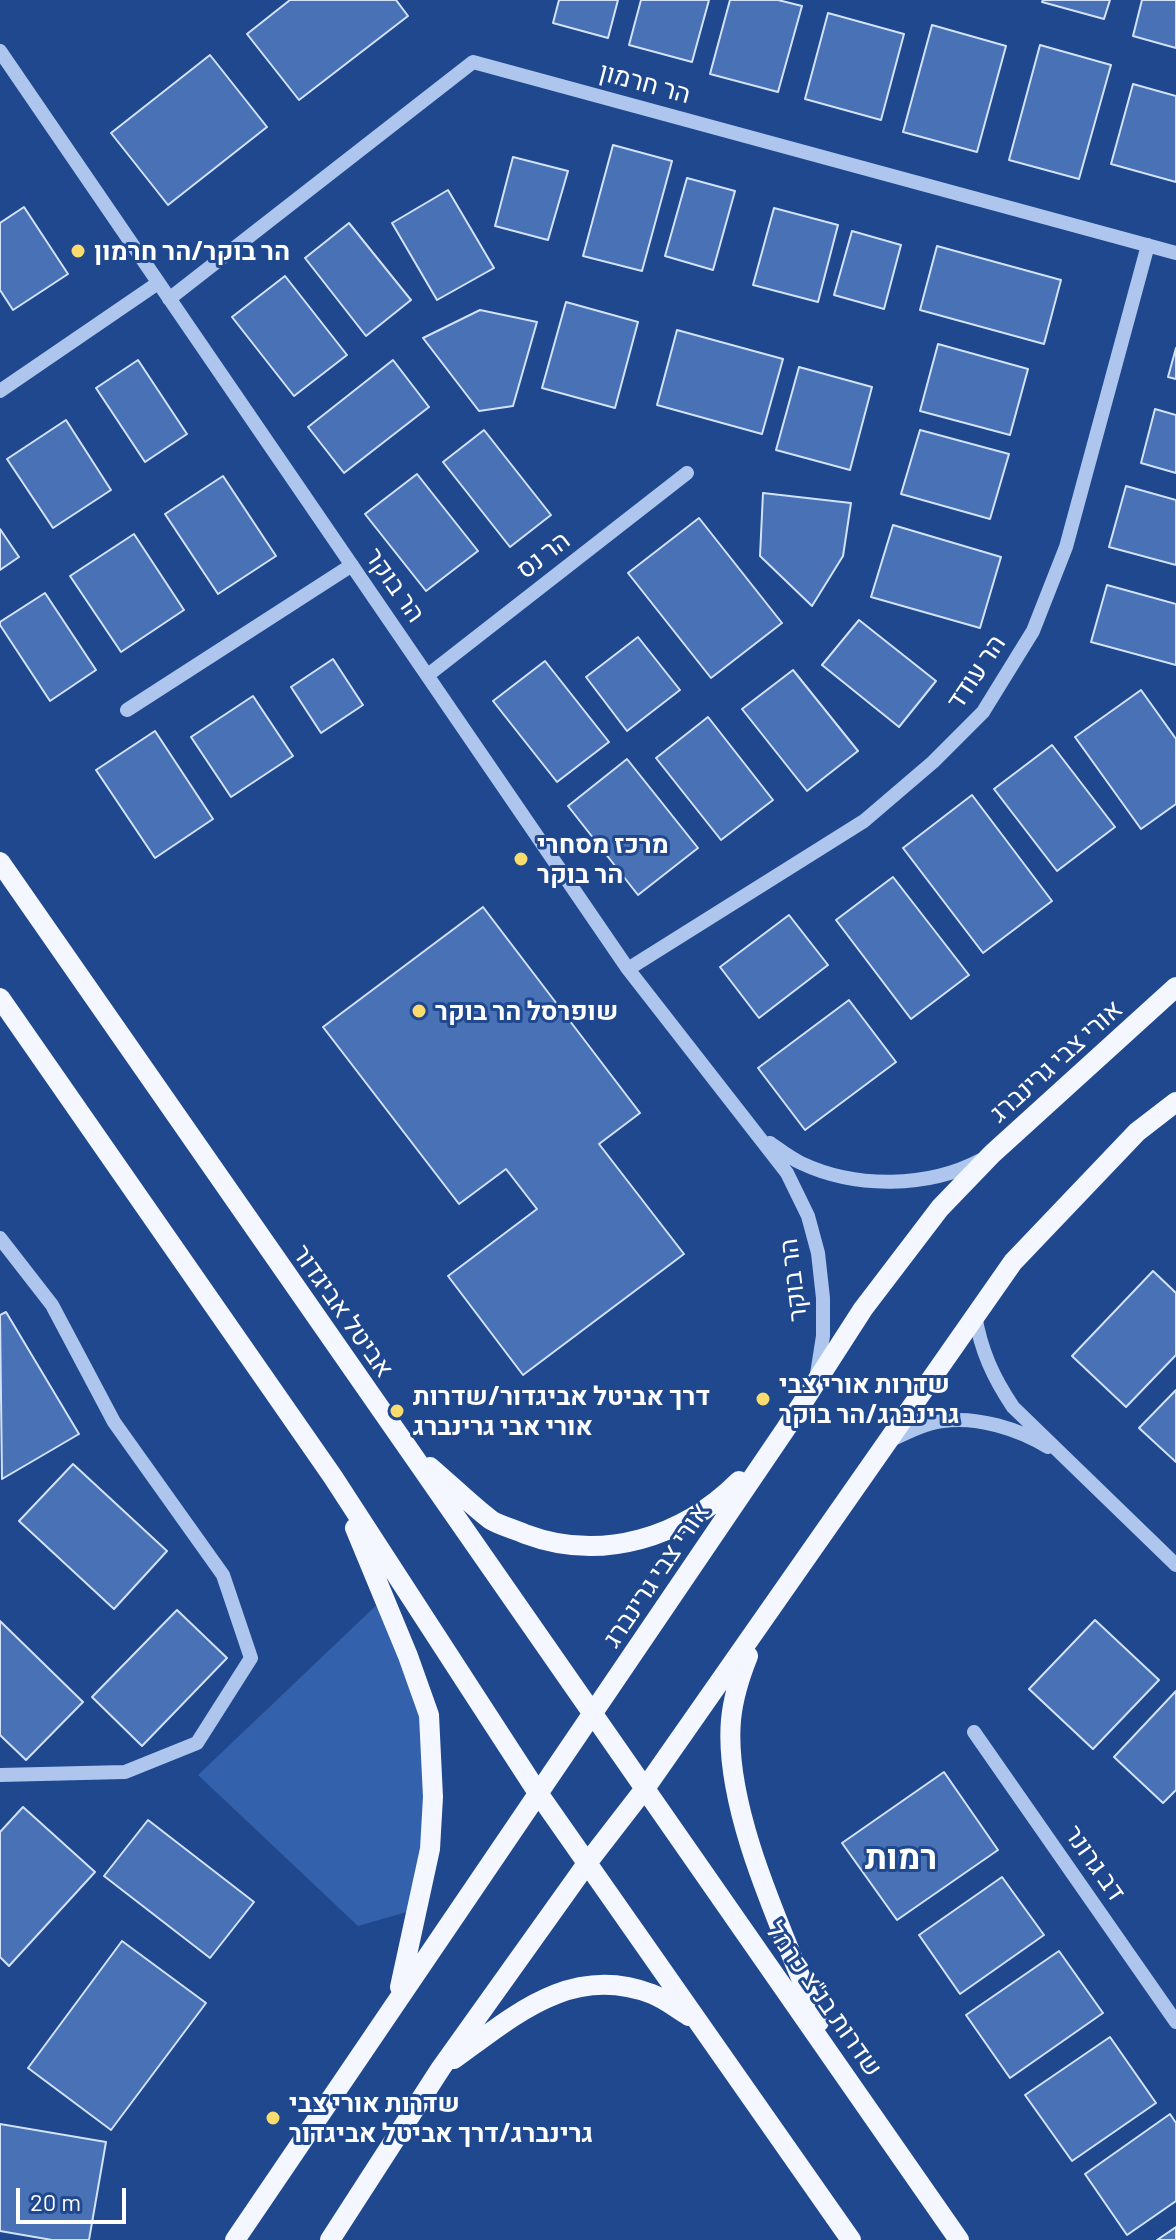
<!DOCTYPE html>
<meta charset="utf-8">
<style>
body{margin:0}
#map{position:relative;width:1176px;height:2240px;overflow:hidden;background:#1f488e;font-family:Barlow,sans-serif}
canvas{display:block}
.scale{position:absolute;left:16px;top:2188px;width:110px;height:36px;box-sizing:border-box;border:4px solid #fff;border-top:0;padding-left:10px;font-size:24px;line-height:28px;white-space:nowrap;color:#fff;-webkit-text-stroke:6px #1f488e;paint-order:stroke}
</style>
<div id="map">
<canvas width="1176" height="2240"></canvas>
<div class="scale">20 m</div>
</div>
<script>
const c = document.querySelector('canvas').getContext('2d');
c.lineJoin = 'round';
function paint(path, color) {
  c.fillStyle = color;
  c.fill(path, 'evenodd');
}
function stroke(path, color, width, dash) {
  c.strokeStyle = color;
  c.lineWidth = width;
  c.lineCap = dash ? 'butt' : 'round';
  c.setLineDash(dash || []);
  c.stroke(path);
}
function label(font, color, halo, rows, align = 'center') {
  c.font = font + ' Barlow,Heebo,sans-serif';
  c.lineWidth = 6;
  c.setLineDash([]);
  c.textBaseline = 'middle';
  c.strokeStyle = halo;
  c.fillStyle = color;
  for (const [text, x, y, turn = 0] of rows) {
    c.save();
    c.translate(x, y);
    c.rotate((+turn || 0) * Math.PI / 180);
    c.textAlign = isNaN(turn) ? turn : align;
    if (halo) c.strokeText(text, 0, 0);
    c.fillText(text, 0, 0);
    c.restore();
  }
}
paint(new Path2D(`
 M385 1597 429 1715 417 1909 358 1926 198 1775Z`), '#3361ac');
const building = new Path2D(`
 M290 0H396L408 16 299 100 247 34Z
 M559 0H618L608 38 553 23Z
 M641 0H709L692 62 629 45Z
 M730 0H778L802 6 778 92 710 74Z
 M1043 0H1110L1104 19 1042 2Z
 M1142 0H1176V48L1133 36Z
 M828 13 904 34 881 120 805 99Z
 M932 25 1006 46 977 152 903 132Z
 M1040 45 1111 65 1079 179 1009 160Z
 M210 55 267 127 168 205 111 133Z
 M1133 84 1176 96V182L1111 164Z
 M613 145 672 161 642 271 583 256Z
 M513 157 568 171 548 240 495 226Z
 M687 178 735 191 713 270 665 256Z
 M448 190 494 268 437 300 392 223Z
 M24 207 68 274 13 310 0 290V223Z
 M774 208 838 225 818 302 753 285Z
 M349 223 411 300 366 336 305 258Z
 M852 231 901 245 884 309 834 295Z
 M937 246 1061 280 1044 344 920 310Z
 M285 276 347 355 294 396 232 317Z
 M566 302 638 322 615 408 542 388Z
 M480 310 537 322 513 406 479 411 423 338Z
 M677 330 783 359 762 434 657 405Z
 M938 344 1028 369 1010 435 920 411Z
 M1176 348V379L1168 377Z
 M138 360 187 434 145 462 96 388Z
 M393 360 429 407 344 473 308 427Z
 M799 367 872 387 850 470 776 450Z
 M1155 409 1176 415V473L1141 463Z
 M66 420 111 490 53 528 7 459Z
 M484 430 551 515 510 547 443 462Z
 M920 430 1009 454 990 519 901 494Z
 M417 474 478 551 426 591 365 514Z
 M223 476 276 556 218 594 165 514Z
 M1126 486 1176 500V565L1109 547Z
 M763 493 851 503 843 556 812 606 760 556Z
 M699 518 782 623 711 678 628 573Z
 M893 525 1001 557 980 628 871 597Z
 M0 529 19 557 0 570Z
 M134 534 184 610 121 652 70 576Z
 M1107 585 1176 604V665L1091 642Z
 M45 593 96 670 50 701 0 625V622Z
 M859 620 936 681 899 727 822 665Z
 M638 637 680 690 627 731 586 677Z
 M333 659 363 705 321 733 291 687Z
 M545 661 609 742 557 782 493 701Z
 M793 670 858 751 807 791 742 709Z
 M1141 690 1176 739V804L1141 829 1075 737Z
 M253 696 293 756 231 797 191 737Z
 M708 717 773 800 721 840 656 758Z
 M155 731 213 819 155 858 96 770Z
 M1052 745 1115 827 1057 871 994 789Z
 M627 759 698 848 638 895 568 806Z
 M972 795 1052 901 983 953 903 848Z
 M893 877 969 975 911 1019 836 920Z
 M483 907 640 1113 599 1144 684 1254 523 1375 448 1276 537 1209 506 1169 459 1204 323 1027Z
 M789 915 828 965 759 1018 720 967Z
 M849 1000 896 1062 805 1130 758 1068Z
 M1153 1271 1176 1293V1355L1126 1407 1072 1356Z
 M6 1312 79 1434 2 1479 0 1315Z
 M1176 1390V1462L1139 1428Z
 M73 1464 167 1551 114 1609 19 1521Z
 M177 1610 227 1658 142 1746 92 1697Z
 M1095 1620 1159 1680 1093 1749 1029 1689Z
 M0 1621 83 1702 26 1760 0 1735Z
 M1176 1691V1790L1163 1803 1114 1757Z
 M944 1772 998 1850 897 1920 842 1843Z
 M23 1807 95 1872 9 1966 0 1957V1832Z
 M148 1820 254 1902 210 1958 104 1876Z
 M1002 1877 1044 1935 960 1994 919 1935Z
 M122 1941 206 2003 111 2130 28 2068Z
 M1059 1951 1103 2013 1010 2078 966 2015Z
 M1110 2037 1156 2103 1072 2161 1025 2095Z
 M1170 2114 1176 2123V2201L1127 2235 1085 2174Z
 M0 2124 106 2142 89 2240H52L0 2231Z
 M1176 2227V2240H1157Z`);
paint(building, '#4871b6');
stroke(building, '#d3e2f9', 2);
stroke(new Path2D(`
 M0 51 628 969 787 1173 808 1216 818 1253 823 1298V1336L817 1374
 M169 299 473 62 1176 253
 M0 391 158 283
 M428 675 687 473
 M127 710 352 565
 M628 969 864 821 933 762 983 712 1033 631 1066 547 1148 245
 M770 1143C780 1150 790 1158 801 1163 856 1189 928 1188 981 1160
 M0 1238 52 1305 114 1422 223 1575 251 1658 197 1743 125 1772 0 1775
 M975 1315C981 1351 993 1377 1013 1407L1176 1565
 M889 1441C906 1433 925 1423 943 1421 977 1416 1019 1429 1048 1447
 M974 1732 1176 2022`), '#aec6ed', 14);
stroke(new Path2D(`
 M0 862 959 2240
 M0 998 333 1477 538 1793 851 2240
 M430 1467C450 1484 470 1504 491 1520 501 1526 514 1529 525 1534 602 1563 683 1537 739 1481
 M355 1528 408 1656 429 1715 433 1797 430 1849 400 1987
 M748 1656C740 1676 733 1698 731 1720 723 1811 786 1938 819 2022
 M454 2059C515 2015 572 1963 652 1994 665 1999 677 2009 689 2016
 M235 2240 787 1427 863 1309 940 1208 992 1154 1176 987
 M330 2240 441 2068 588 1862 646 1787 1013 1262 1137 1132 1176 1102`), '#f4f7ff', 20);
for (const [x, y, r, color] of [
 [78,251,8,"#fadc6e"],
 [521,859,8,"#fadc6e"],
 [419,1011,8,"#fadc6e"],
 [763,1399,8,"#fadc6e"],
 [397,1411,8,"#fadc6e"],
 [273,2118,8,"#fadc6e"]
]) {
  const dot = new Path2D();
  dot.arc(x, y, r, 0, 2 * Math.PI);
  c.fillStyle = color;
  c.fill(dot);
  stroke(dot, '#1f488e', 3);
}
label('26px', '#fff', '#1f488e', [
 ["הר חרמון",645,83,15],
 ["הר נס",543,555,-38],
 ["הר בוקר",395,585,55],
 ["הר עודד",976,672,-56],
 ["אורי צבי גרינברג",1056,1061,-42],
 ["הר בוקר",793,1280,-97],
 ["אביטל אביגדור",343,1311,55],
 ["אורי צבי גרינברג",656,1575,-56],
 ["דב גרונר",1095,1863,55],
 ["שדרות בנ\"צ כרמל",824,1999,55]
]);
label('bold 26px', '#fff', '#1f488e', [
 ["הר בוקר/הר חרמון",94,251],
 ["מרכז מסחרי",537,844],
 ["הר בוקר",537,874],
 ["שופרסל הר בוקר",435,1011],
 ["שדרות אורי צבי",779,1384],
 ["גרינברג/הר בוקר",779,1414],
 ["דרך אביטל אביגדור/שדרות",413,1396],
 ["אורי אבי גרינברג",413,1426],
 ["שדרות אורי צבי",289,2103],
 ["גרינברג/דרך אביטל אביגדור",289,2133]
], 'left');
label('bold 34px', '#fff', '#1f488e', [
 ["רמות",901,1858]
]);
</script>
